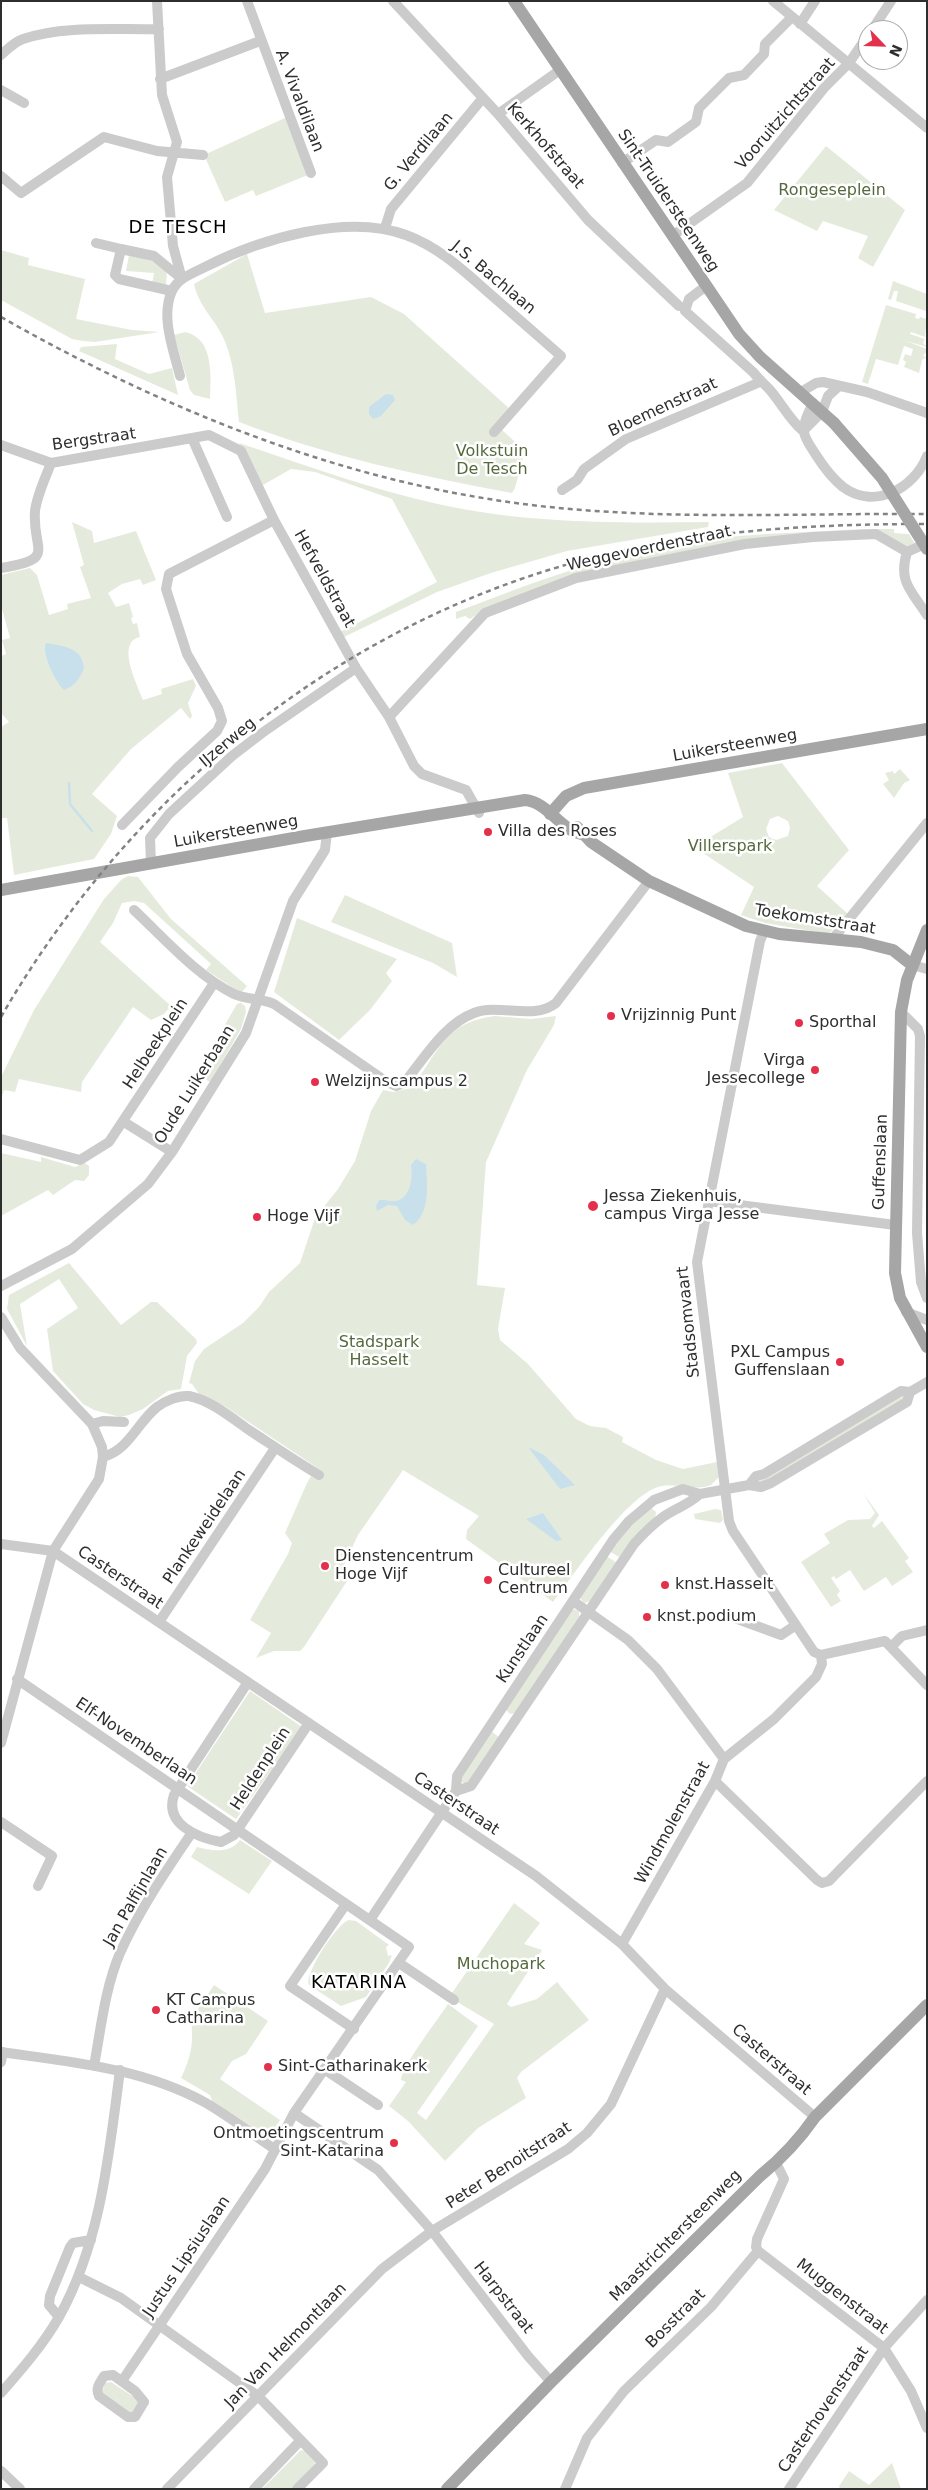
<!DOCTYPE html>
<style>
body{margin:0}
#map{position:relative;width:928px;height:2490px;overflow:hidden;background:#fff;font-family:"DejaVu Sans",sans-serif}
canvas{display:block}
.frame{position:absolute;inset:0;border:2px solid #2e2e2e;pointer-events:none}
.north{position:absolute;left:858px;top:20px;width:50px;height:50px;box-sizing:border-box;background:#fff;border:1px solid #ababab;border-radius:50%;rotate:114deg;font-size:14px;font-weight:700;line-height:20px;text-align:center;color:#2e2e2e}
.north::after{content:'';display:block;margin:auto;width:18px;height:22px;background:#e4314b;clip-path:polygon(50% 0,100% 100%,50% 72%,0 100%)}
</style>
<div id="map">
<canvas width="928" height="2490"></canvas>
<div class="frame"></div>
<div class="north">N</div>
</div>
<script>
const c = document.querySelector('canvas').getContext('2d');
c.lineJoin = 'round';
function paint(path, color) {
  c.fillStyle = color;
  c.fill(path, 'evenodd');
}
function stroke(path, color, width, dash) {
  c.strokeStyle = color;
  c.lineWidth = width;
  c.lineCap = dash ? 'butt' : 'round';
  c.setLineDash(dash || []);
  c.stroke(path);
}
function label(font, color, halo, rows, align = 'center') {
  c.font = font + ' "DejaVu Sans",sans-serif';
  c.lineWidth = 5;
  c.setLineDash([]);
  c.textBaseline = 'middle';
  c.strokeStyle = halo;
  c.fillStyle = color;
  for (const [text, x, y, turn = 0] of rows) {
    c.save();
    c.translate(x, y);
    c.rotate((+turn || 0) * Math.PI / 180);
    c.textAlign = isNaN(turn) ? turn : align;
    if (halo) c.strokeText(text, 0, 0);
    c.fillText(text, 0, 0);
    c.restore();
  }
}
paint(new Path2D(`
 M287 117 308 175 256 196 253 190 225 202 204 155Z
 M826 146 905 210 873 267 858 258 868 236 823 221 817 231 774 210Z
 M1 250 29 258 28 265 85 279 76 319 132 330 159 332 95 342 83 341 72 339 1 300Z
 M247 254 265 313 371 297 404 314 510 409 501 429 525 451 515 488 512 493C420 476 327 456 239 422 236 394 235 361 222 335 212 316 199 306 194 284Z
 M129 255 153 261 167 271 166 286 152 284 154 273 126 271Z
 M893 281 927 294 926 311 896 301 898 291H894L891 300 888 299Z
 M886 305 916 314 915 318 919 319 920 317 927 319 925 337 911 332 910 334 925 339 923 343 927 347 906 341 927 349V354L925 353 923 356 926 357 922 360 919 373 904 367 906 362 903 360 905 354 911 356 913 349 904 346 898 365 876 359 868 384 862 382Z
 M185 332C214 338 211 376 210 399L194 395 190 390 174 335Z
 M117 344 115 359 149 374 172 368 178 395 79 351 81 347Z
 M239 443C305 465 370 489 438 504 528 524 618 523 709 522L708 527 567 551 491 573 437 592 342 638 340 632 437 582 392 499 315 472 291 469 263 485Z
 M72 522 92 531 94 543 136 531 156 580 143 585 140 579 122 584 108 593 116 607 129 603 133 617 131 618 133 624 137 623 140 637C115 642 138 686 143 700L162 694 161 689 193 679 196 686 188 703 192 716 190 719 181 708 131 749 92 794 117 816 111 834 94 859 14 875 7 818H1V727L9 722 1 713V656L6 654 2 640 10 638 1 605V575L30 568 37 575 49 615 68 609 67 604 91 598 80 567 84 565Z
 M864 529H894V533L909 534 915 544 906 547 883 533 645 559 484 610 470 619 465 616 456 619V612C527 585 596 558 670 545 734 533 799 533 864 529Z
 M782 763 849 850 817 886 848 914 829 934 765 923 741 915 754 887 694 847 743 817 728 773ZM778 816 788 821 790 828 788 836 776 840 769 837 766 829 770 819Z
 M900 769 910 780 904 783 894 798 883 784 889 780 885 773 893 771 894 774Z
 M128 876 138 877 171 919 247 986 241 993 206 970 211 964 144 903 134 901 122 903 113 923 100 942 171 1006 164 1014 151 1020 133 1007 82 1082 81 1092 19 1079 15 1092 4 1090 1 1099V1077L34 1010 104 899 121 880Z
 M345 895 452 943 457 977 433 963 331 922Z
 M297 918 397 959 386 973 392 981 370 1010 339 1040 274 992Z
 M241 1003 245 1006 246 1012 241 1029 210 1082 196 1074 237 1004Z
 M495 1016 531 1019 556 1016 554 1025 527 1070 486 1162 477 1285 505 1288 498 1329 500 1340 528 1364 576 1419 590 1426 606 1428 623 1437 622 1442 656 1460 683 1469 717 1462 719 1477 711 1485 705 1487C691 1489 676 1484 662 1486 628 1492 574 1575 553 1602L466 1539 467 1530 479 1516 403 1470 358 1535 342 1569 351 1575 304 1647 300 1651H274L256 1658 271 1633 250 1620 288 1554 292 1543 285 1533 307 1483 311 1476 317 1479 322 1471 226 1407 199 1394 192 1384 189 1383 195 1361 204 1349 243 1323 259 1307 269 1292 300 1263 315 1218 338 1189 355 1161 371 1111 383 1090 393 1092 411 1088C440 1052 442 1023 495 1016Z
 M1 1153 41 1162V1157L75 1167 85 1163 89 1166V1175L84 1181 75 1180 53 1195 48 1190 1 1216Z
 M69 1263 121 1325 151 1302H157L196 1339 197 1343 187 1356 181 1389 168 1391 143 1409 129 1415 120 1417 94 1410 83 1404 53 1371 47 1329 78 1308 59 1279 20 1304 27 1346 7 1309 9 1295Z
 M904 1394V1399L772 1479 757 1484 758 1480Z
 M863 1493 879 1515 872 1526 874 1528 882 1521 909 1558 905 1561 913 1572 892 1586 886 1577 864 1591 850 1570 836 1579 834 1576 831 1578 840 1591 837 1595 841 1601 831 1607 801 1562 830 1543 824 1534 848 1520 870 1519 875 1513Z
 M651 1508 656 1512 655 1519 619 1557 609 1551 633 1523Z
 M715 1509 721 1510 723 1520 720 1523 695 1519 694 1514Z
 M606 1556 616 1562 591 1601 584 1603 580 1598Z
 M573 1609 579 1611V1617L516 1713 510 1714 506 1710Z
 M250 1691 302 1727 236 1819 187 1786Z
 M491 1731 500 1738 470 1783 465 1784 461 1781V1777Z
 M240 1840 272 1861 249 1894 191 1857 197 1847C212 1851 230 1854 240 1840Z
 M514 1903 540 1923 524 1944 542 1950 507 2004 511 2007 537 1999 557 1982 589 2020 521 2072 517 2078 526 2098 478 2128 445 2161 408 2121 389 2106 406 2082 401 2080C401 2067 439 2018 448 2004L478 2026 417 2113 426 2120 494 2024 454 2000 452 1993Z
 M349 1920 356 1921 389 1945 386 1947 388 1956 392 1955 389 1963 366 1997 341 2006 309 1985C304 1974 337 1923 349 1920Z
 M214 1985 268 2021 246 2054 232 2061 220 2079 280 2120 270 2136 264 2137 213 2104 210 2095 181 2078C191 2057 194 2043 191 2020Z
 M111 2382 140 2401 136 2410 130 2414 102 2392 105 2383Z
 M301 2450 306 2451 316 2461 314 2465 291 2489H262Z
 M892 2463 901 2489H840L839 2486 849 2471 869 2485Z`), '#e5ebdc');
paint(new Path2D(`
 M386 394 393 395 395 400 381 416 373 419 369 414V407Z
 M46 643C63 646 83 647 84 669 79 679 75 686 64 690 56 683 41 653 46 643Z
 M416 1159 426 1164C427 1183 431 1212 413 1225L405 1220 397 1206 388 1205 377 1211 376 1206 379 1200C385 1199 390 1202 396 1201 411 1198 413 1176 411 1165Z
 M528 1447 544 1455 575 1485 560 1489Z
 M543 1513 562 1540 556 1541 526 1519Z`), '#c8e0eb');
stroke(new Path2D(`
 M69 783 70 804 92 831`), '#c8e0eb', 2.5);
stroke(new Path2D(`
 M157 1 162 95 177 142 167 177 173 246 182 279
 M247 1 311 173
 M393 1 498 114 588 220 679 306
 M773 1 927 128
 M800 24 815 1
 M872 30 891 1
 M1 55C8 49 14 42 23 39 63 25 117 30 159 29
 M160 79 260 41
 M1 90 24 103
 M498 114 560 70
 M622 163 656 140 668 142 696 122 699 108 729 78 744 75 764 54 765 44 792 17
 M1 176 21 193 104 137 157 151 203 155
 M385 228 391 209 482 99
 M672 236 747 183 824 88 849 63 868 35
 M96 243 121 249
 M706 286 689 299 685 311 754 373C759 380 765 384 770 390 782 404 789 419 803 431
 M172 291 119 279 115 275 121 249 154 256 182 279
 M180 376C174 351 160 317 172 291 178 278 193 273 205 267 260 239 347 213 406 235 439 247 464 271 489 293 513 314 537 335 561 356L494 432
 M801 392 816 383 823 382 867 392 927 413
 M813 403C809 412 803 422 804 432 805 440 812 448 816 455 823 466 833 479 843 487 874 510 914 489 927 456
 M803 431 822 412 828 396 839 386
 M192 438 227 517
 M1 445 51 463 209 435 241 451 274 520 356 668 389 717 414 766 422 774 466 790 479 813
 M562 490 577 480 584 469 626 439 760 382
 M907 552C898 582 911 590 927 615
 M1 568C58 559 32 551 35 511 37 495 45 479 51 463
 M389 717 485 613 576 578 745 544 813 537 876 534 907 552 927 543
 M122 825 178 767 217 731 222 721 218 708 187 654 166 589 169 574 274 520
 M151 863 150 838 169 814 232 756 262 733 356 668
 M134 910C165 939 196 975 234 994 247 1000 261 998 274 1004L387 1082 396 1086 404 1083C424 1059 444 1024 474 1013 500 1003 533 1021 556 1003L649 881
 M764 932 760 941 697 1262 729 1521 733 1531 814 1652 821 1655 885 1641 927 1685
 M832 940 927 823
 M912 965 927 969
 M901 1012 918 1029 920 1036 917 1233 921 1282 927 1298
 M124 1122 172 1152
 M1 1139 80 1160 109 1142 214 983
 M708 1201 895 1225
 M1 1286 72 1249 148 1184 172 1152 246 1033 293 901 325 850 327 832
 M906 1312 927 1320
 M1 1317 20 1348 92 1424 102 1447 103 1457 99 1479 53 1551 1 1743
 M92 1424 103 1421 124 1422
 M103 1457C129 1450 137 1423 157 1407 165 1401 179 1395 189 1396 210 1400 232 1418 249 1430 272 1445 295 1461 319 1475
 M749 1485 756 1476 764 1474 901 1391 910 1392
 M1 1544 53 1551 536 1876 622 1944 665 1989 815 2117
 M573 1601 628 1640 657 1669 724 1759
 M732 1617 781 1635 796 1625
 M159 1622 275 1448
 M892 1646 902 1636 927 1630
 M17 1679 409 1947 294 2113 265 2169 122 2381
 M248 1682 174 1795C164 1824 198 1838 221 1842L234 1835 309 1723
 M715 1781 817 1880 822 1883 829 1881 927 1781
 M456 1791 471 1786 634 1544C643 1534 652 1525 663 1517 677 1507 685 1507 700 1494
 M1 1822 52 1856 38 1886
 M346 1904 290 1986 354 2029
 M370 1920 456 1791 457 1776 613 1540 629 1521 654 1500 683 1489 700 1494 749 1485 761 1487 771 1483 907 1402 910 1392 927 1382
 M622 1944 715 1781 724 1759 774 1719 816 1677 822 1664 821 1655
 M399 1963 454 2000
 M1 2052C71 2062 143 2068 206 2103 230 2117 253 2135 276 2150
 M1 2062 3 2052
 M94 2066C101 2028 105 1988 120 1953 139 1911 165 1872 191 1834
 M324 2069 378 2105
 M294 2113 378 2170 432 2231 528 2356 551 2382
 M758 2251 884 2348 911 2391 927 2428
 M758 2251 756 2247 757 2239 784 2179 776 2163
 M79 2277 121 2298 258 2396 323 2463 297 2489
 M59 2317 49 2305 50 2296 70 2247 73 2243 91 2240
 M113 2375 135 2391 144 2402 135 2417H128L99 2396C95 2388 100 2383 104 2376Z
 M1 2393C22 2369 43 2345 59 2317 101 2242 109 2154 120 2070
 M1 2471 20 2489
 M167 2489 382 2269 432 2231 568 2149 587 2133 611 2104 665 1989
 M254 2489 301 2440
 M565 2489 587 2438 624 2391 711 2307 758 2251
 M789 2489 884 2348 927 2300`), '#cbcbcb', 10);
stroke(new Path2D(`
 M514 1 739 334 760 357 834 423
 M550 814 566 796 584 788 927 729
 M577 827 591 842 649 881 746 926 779 934 861 942 893 950 912 965
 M1 890 305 836 525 800C548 802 559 829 581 834
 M927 930 907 980 901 1012 895 1273 900 1298 927 1347
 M447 2489 551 2382 760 2176C781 2159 799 2140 815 2117L927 2005`), '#a6a6a6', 12);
stroke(new Path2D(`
 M1 317C156 405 325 475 502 501 640 522 787 513 927 514
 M1 1017C140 776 374 596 650 545 742 528 834 524 927 524`), '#838383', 2.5, [5, 4]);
stroke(new Path2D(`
 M834 423 882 478 927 549`), '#a6a6a6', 12);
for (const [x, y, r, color] of [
 [488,832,5,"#e4314b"],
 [611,1016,5,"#e4314b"],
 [799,1023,5,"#e4314b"],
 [815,1070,5,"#e4314b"],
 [315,1082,5,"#e4314b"],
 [593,1206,6,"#e4314b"],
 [257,1217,5,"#e4314b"],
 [840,1362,5,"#e4314b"],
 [325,1566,5,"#e4314b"],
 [488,1580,5,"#e4314b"],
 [665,1585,5,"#e4314b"],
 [647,1617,5,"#e4314b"],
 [156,2010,5,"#e4314b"],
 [268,2067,5,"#e4314b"],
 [394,2143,5,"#e4314b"]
]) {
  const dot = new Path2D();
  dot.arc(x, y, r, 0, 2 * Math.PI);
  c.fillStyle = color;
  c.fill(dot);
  stroke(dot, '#fff', 2);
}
label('16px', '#2e2e2e', '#fff', [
 ["A. Vivaldilaan",299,101,69],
 ["Vooruitzichtstraat",786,114,-49],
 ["Kerkhofstraat",545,146,49],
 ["G. Verdilaan",419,152,-50],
 ["Sint-Truidersteenweg",668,201,56],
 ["J.S. Bachlaan",493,278,40],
 ["Bloemenstraat",663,408,-25],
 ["Bergstraat",94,440,-8],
 ["Weggevoerdenstraat",649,549,-12],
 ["Hefveldstraat",324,579,61],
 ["IJzerweg",228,743,-40],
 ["Luikersteenweg",735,746,-10],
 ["Luikersteenweg",236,832,-10],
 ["Toekomststraat",815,920,9],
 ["Helbeekplein",156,1044,-57],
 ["Oude Luikerbaan",195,1085,-58],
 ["Guffenslaan",881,1162,-88],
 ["Stadsomvaart",689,1322,-96],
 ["Plankeweidelaan",205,1527,-56],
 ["Casterstraat",120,1578,34],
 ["Kunstlaan",523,1649,-56],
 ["Elf-Novemberlaan",136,1742,34],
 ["Heldenplein",261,1769,-57],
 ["Casterstraat",456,1804,34],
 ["Windmolenstraat",673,1823,-61],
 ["Jan Palfijnlaan",136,1897,-60],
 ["Casterstraat",771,2060,41],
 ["Peter Benoitstraat",509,2166,-33],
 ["Maastrichtersteenweg",676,2236,-45],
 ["Justus Lipsiuslaan",187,2257,-56],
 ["Muggenstraat",842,2297,38],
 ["Harpstraat",503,2298,52],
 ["Bosstraat",676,2319,-45],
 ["Jan Van Helmontlaan",286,2346,-46],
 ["Casterhovenstraat",824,2410,-56]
]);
label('16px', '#54693c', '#fff', [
 ["Rongeseplein",832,191],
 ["Volkstuin",492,452],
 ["De Tesch",492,470],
 ["Villerspark",730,847],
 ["Stadspark",379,1343],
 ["Hasselt",379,1361],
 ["Muchopark",501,1965]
]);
label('16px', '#2e2e2e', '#fff', [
 ["Villa des Roses",498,832],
 ["Vrijzinnig Punt",621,1016],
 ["Sporthal",809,1023],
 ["Virga",805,1061,"right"],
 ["Jessecollege",805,1079,"right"],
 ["Welzijnscampus 2",325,1082],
 ["Jessa Ziekenhuis,",604,1197],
 ["campus Virga Jesse",604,1215],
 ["Hoge Vijf",267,1217],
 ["PXL Campus",830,1353,"right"],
 ["Guffenslaan",830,1371,"right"],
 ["Dienstencentrum",335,1557],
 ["Hoge Vijf",335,1575],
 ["Cultureel",498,1571],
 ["Centrum",498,1589],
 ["knst.Hasselt",675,1585],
 ["knst.podium",657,1617],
 ["KT Campus",166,2001],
 ["Catharina",166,2019],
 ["Sint-Catharinakerk",278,2067],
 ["Ontmoetingscentrum",384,2134,"right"],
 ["Sint-Katarina",384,2152,"right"]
], 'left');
c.letterSpacing = '1px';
label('18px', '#000', '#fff', [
 ["DE TESCH",178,228],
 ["KATARINA",359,1983]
]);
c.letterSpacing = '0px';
</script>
